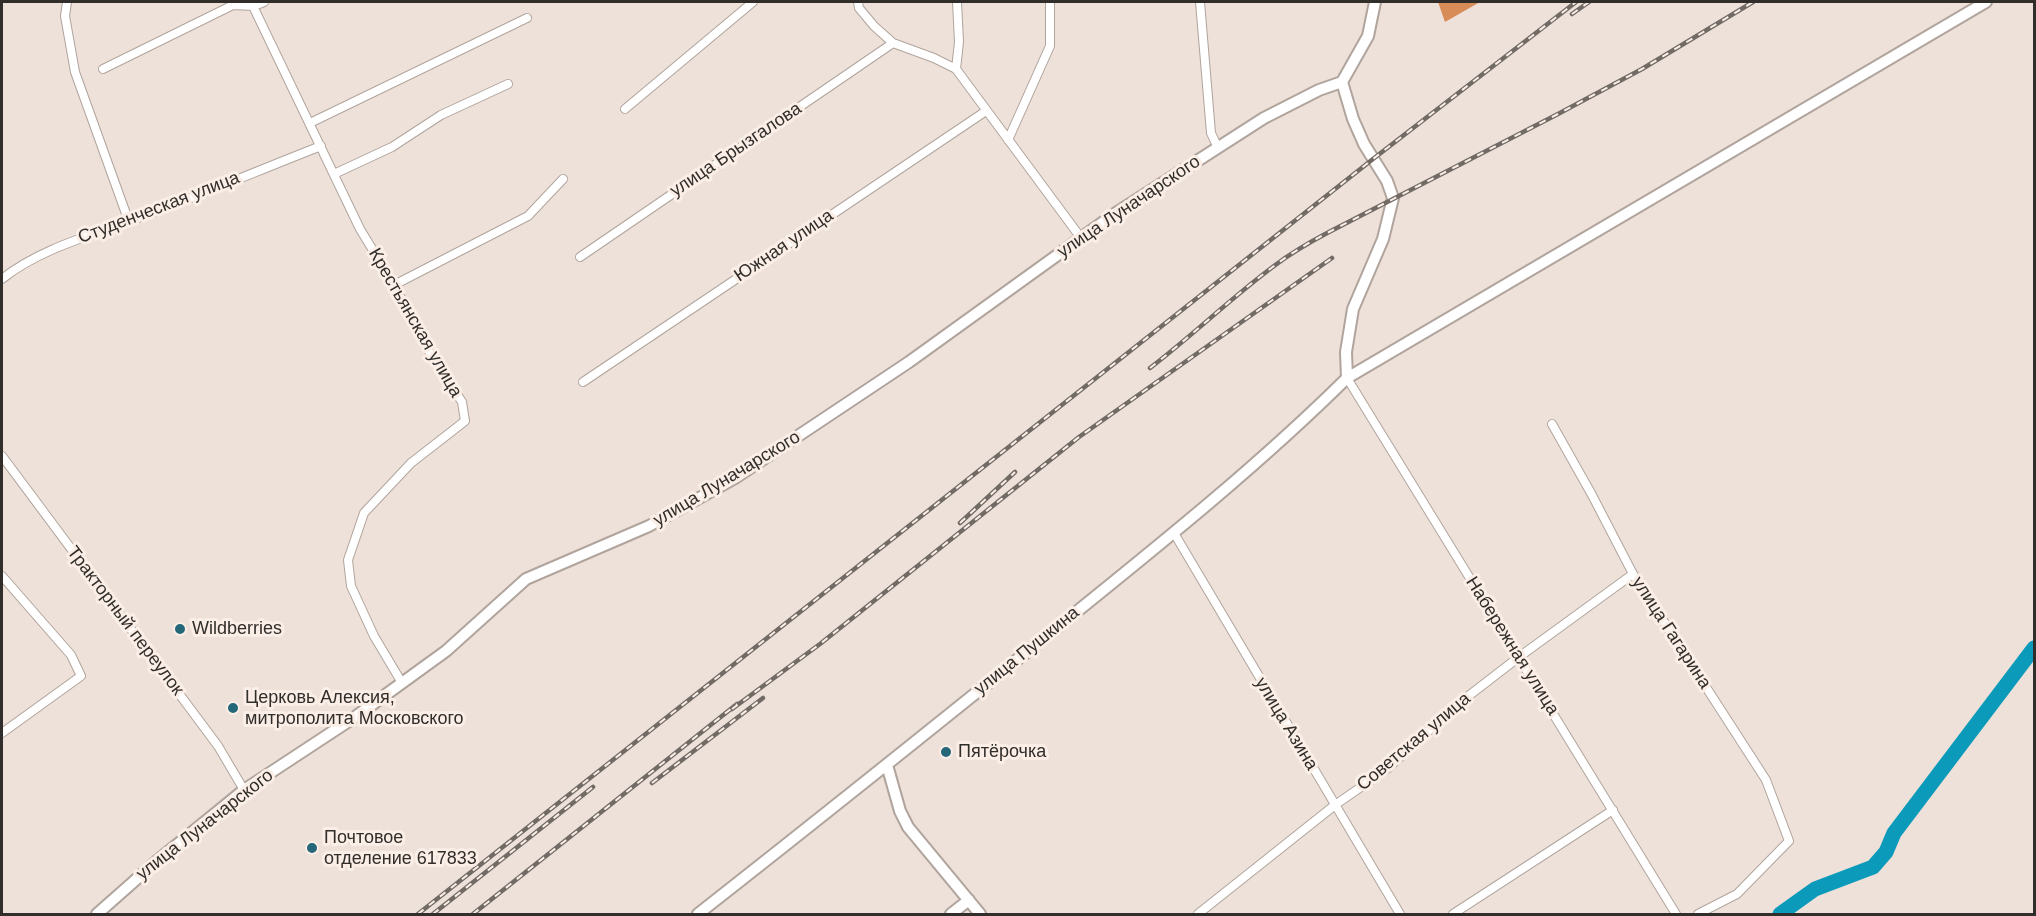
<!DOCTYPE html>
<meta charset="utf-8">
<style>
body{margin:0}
#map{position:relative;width:2036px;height:916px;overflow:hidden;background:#ede1d9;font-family:Helvetica,sans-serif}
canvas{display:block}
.frame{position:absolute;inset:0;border:3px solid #312d2a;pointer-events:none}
</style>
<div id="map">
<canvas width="2036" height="916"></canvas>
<div class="frame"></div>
</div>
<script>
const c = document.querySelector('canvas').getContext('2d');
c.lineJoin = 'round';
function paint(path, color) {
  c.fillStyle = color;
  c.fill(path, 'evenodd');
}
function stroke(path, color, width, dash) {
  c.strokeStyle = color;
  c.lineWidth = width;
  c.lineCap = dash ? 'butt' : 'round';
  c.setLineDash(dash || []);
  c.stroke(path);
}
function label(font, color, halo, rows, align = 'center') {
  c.font = font + ' Helvetica,sans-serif';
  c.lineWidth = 6;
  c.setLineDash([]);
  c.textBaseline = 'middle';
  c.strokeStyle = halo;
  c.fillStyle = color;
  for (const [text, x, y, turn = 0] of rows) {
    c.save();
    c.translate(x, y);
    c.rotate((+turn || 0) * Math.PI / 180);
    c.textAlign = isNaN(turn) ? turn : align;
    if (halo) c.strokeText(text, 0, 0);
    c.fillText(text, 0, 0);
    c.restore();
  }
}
paint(new Path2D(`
 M1438 2H1480L1445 22Z`), '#d88d59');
stroke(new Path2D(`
 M1780 914 1815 889 1873 867 1886 852 1894 833 2034 648`), '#0c9aba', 15);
const street = new Path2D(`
 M67 2 65 16 75 72 129 222
 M251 2 360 229 394 285 432 357 462 402 465 421 411 463 364 513 348 560 351 586 374 636 402 683
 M858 2 859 8 874 26 893 43 934 58 956 69 1081 238
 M1200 2 1211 133 1218 148
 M103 69 233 5 254 6 264 2
 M956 69 959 42 957 2
 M625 109 753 2
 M310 123 527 18
 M1008 140 1050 46V2
 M334 174 392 147 441 115 508 84
 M580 257 893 43
 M2 279C38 250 86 237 130 221 194 198 257 171 321 146
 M394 285 528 216 563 179
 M1347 378 1676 914
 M583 382 986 111
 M1552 424 1592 495 1633 574 1766 780 1789 841 1737 894 1698 914
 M2 456 218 746 244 790
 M1174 533 1400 914
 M2 576 71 655 81 676 2 733
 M1198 914 1335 805 1387 769 1458 704 1519 657 1633 574
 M1453 914 1613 810`);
const secondary = new Path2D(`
 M1342 82 1353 119 1364 144 1387 181 1393 198 1383 239 1353 309 1346 352 1347 378
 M1342 82 1368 36 1375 2
 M887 765 900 811 908 827 980 914
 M97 914 157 861 244 790 355 717 446 651 526 579 649 526 735 478 909 362 1113 215 1264 118 1319 90 1342 82
 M698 914C819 819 939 723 1059 626 1158 546 1257 467 1347 378L1986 2
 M951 914 969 900`);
stroke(street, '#b0a49d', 10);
stroke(secondary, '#b0a49d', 14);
stroke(street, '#fff', 8);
stroke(secondary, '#fff', 10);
const rail = new Path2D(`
 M1572 14 1589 2
 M1150 368C1193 335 1231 298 1274 266 1291 253 1310 242 1329 232L1558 114 1642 69 1753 2
 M960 523 1015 472
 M732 709 820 644 1079 437 1332 258
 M652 783 763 698
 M418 914 1373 159 1576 2
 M433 914 593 787
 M473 914 737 704`);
stroke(rail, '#716a65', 4.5);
stroke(rail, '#faeee6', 2, [7]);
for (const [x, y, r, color] of [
 [180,629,6,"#246779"],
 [233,708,6,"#246779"],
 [946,752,6,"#246779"],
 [312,848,6,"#246779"]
]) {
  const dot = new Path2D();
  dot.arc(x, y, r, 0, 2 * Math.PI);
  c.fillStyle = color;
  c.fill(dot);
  stroke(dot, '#faeee6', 2);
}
label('18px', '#312d2a', '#faeee6', [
 ["улица Брызгалова",736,150,-34],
 ["улица Луначарского",1129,207,-34],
 ["Студенческая улица",159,208,-21],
 ["Южная улица",784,246,-34],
 ["Крестьянская улица",415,323,60],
 ["улица Луначарского",727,479,-31],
 ["Тракторный переулок",125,621,53],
 ["улица Гагарина",1671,633,57],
 ["Набережная улица",1512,646,58],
 ["улица Пушкина",1027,651,-39],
 ["улица Азина",1286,724,59],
 ["Советская улица",1414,742,-40],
 ["улица Луначарского",205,825,-38]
]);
label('18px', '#312d2a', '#faeee6', [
 ["Wildberries",192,629],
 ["Церковь Алексия,",245,698],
 ["митрополита Московского",245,719],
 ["Пятёрочка",958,752],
 ["Почтовое",324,838],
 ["отделение 617833",324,859]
], 'left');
</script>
